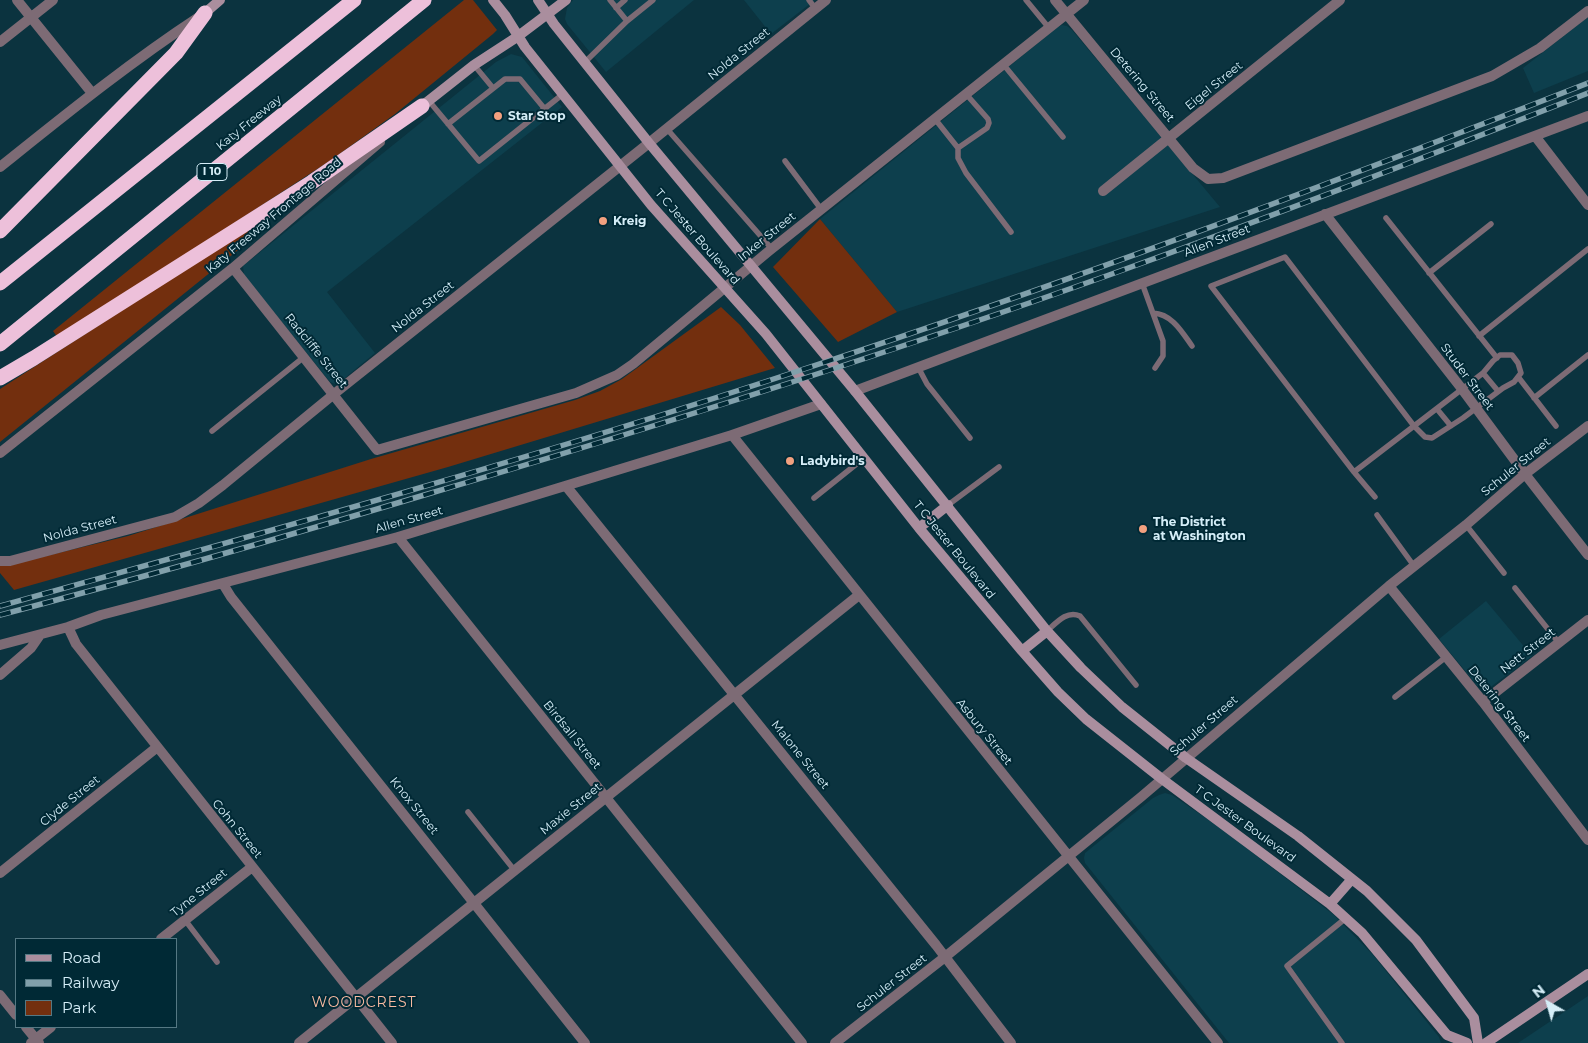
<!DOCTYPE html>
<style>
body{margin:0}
#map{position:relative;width:1588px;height:1043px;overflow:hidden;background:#0b333f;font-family:Montserrat,sans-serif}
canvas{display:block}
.legend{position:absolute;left:15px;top:938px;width:162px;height:90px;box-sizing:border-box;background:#002935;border:1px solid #557883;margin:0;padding:6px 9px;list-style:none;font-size:15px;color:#d5eef8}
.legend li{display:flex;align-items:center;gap:10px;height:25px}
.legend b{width:25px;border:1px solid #557883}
.north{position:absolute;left:1523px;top:978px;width:50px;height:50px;-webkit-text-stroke:4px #002935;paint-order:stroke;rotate:322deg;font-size:14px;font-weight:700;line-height:20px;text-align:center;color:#d5eef8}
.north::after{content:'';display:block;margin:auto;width:18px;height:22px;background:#d5eef8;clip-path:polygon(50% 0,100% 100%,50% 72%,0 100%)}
</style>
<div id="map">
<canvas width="1588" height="1043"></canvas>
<ul class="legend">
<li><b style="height:6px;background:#aa8e9e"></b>Road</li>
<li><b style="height:6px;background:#81a0ab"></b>Railway</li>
<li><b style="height:14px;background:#732f0e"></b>Park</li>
</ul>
<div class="north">N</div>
</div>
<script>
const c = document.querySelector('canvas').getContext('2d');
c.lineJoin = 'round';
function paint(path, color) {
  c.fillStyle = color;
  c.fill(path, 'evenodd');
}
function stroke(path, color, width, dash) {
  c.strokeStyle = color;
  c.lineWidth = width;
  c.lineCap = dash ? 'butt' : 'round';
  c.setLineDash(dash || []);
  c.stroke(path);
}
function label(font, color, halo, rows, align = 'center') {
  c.font = font + ' Montserrat,sans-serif';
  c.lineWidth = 4;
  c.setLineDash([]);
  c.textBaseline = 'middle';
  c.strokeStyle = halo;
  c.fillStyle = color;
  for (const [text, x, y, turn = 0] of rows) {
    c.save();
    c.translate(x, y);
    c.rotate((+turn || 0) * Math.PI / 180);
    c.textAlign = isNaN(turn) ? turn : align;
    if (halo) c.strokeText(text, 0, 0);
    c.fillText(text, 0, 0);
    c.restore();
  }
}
paint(new Path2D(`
 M573 0H694L606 72 567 24 565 19 567 8Z
 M744 0H815L771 34Z
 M1588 17V71L1534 93 1523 68Z
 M1062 25 1067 26 1072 30 1220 207 897 312 820 219 1058 27Z
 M511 54 522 57 562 107 327 292 375 353 340 382 335 384 330 382 244 275 243 266 496 62Z
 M1486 601 1532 656 1488 689 1481 690 1439 639Z
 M1165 793 1172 795 1219 827 1334 915 1373 955 1439 1037 1441 1043H1229L1085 863 1084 858 1085 853 1153 798 1159 795Z
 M1588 996V1043H1518Z`), '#0d3f4d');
paint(new Path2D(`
 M464 0H473L497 30 493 34 395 114 331 160 58 338 53 331Z
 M820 219 897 312 838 342 773 267Z
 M248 229 253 238 0 442V389Z
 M721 307 740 325 775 368 448 467 14 590 0 573V566L9 565 128 536 371 459 575 400 600 391 622 379Z`), '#732f0e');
stroke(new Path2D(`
 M809 0 815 8
 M1026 0 1049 28
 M616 8 625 0
 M627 21 653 0
 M585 62 627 21 610 0
 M1003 64 1063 137
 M474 65 493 88
 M429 101 479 161 563 94
 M935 119 958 148V158L966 173 1011 232
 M448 124 505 79H520L544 108
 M667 129 772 249
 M958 148 987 128 989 123 988 119 966 94
 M785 161 821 209
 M1386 218 1497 358
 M1429 273 1491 224
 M1142 283 1163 341V356L1155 368
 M1153 313C1172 314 1182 332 1192 346
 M1479 336 1588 249
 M1500 355H1512L1518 363 1521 373 1514 382 1503 388 1463 418 1432 438 1425 437 1414 426 1483 373 1493 361Z
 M918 367 927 384 970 438
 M1483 373 1498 391
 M1519 378 1556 426
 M1534 398 1588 355
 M1437 409 1451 426
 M212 431 304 357
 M1354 472 1414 426 1285 257 1211 286 1354 472 1375 497
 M814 498 864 458
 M948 505 999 467
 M1377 515 1414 566
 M1466 525 1504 573
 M1515 588 1559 643
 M1047 631C1057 622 1067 610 1080 616L1136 685
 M1395 697 1446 657
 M468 812 515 871
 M185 920 217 962
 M1342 1043 1287 966 1346 918`), '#7d6b75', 5.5);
stroke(new Path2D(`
 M17 0 92 93
 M1055 0 1193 168 1208 179 1223 178 1492 76 1540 48 1588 11
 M0 42 53 0
 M1535 136 1588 205
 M0 167C65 115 129 63 199 17
 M1103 191 1340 0
 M1325 214 1462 389 1525 474 1588 555
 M233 268 377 450 576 393 617 375 633 364 769 251 1084 0
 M855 391 1588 116
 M732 435 1218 1043
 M0 453 233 268 380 142
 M566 486 936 945 1011 1043
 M398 537 802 1043
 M0 561H10L175 517 199 503 223 485 334 394 649 143 826 0
 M223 584 231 597 585 1043
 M1389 586 1483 702 1588 840
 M68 627 76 644 392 1043
 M0 645 68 627 101 615 398 537 732 435 821 404
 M0 675 31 648 40 635
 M1483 702 1588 620
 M0 873 156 748
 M161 939 252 867
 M0 995 16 1015
 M26 1027 39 1043
 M31 1043 51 1027
 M299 1043 859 595
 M835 1043 945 957 1141 797 1389 586 1466 525 1525 474 1588 426`), '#7d6b75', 10);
stroke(new Path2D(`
 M493 0 505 15 525 47 651 205 766 334 919 528 1022 651 1058 692 1086 719 1162 779 1330 904 1362 933 1447 1035 1467 1043
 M538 0 554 24 649 143 855 391 1047 631 1081 668 1122 707 1186 758 1298 836 1367 891 1416 940 1474 1018 1478 1043
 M205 13 220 0
 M422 106 474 65 517 37 566 0
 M919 528 948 505
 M1022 651 1047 631
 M1330 904 1352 879
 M1486 1043 1588 974`), '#aa8e9e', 10);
stroke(new Path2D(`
 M0 231 176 53 205 13
 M0 283 354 0
 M0 344 424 0
 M0 378 34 358 312 182 422 106`), '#edc0da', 15);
const rail = new Path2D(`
 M0 606C267 532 535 458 798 371 1065 284 1327 185 1588 83
 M0 615C141 578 281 538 421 496 652 428 882 356 1109 275 1270 217 1429 156 1588 93`);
stroke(rail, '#81a0ab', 5.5);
stroke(rail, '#002935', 4, [11]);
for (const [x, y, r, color] of [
 [498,116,5,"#f2a07f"],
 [603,221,5,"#f2a07f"],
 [790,461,5,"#f2a07f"],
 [1143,529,5,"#f2a07f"]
]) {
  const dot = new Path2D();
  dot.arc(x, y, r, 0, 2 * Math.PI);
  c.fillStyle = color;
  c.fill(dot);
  stroke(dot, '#002935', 2);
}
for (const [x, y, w] of [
 [212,172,30]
]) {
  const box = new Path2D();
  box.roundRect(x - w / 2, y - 8.5, w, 17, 4);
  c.fillStyle = '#002935';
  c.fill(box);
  stroke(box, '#d5eef8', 1);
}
label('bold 11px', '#d5eef8', null, [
 ["I 10",212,172]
]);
label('12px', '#d5eef8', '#002935', [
 ["Nolda Street",739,54,-39],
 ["Detering Street",1142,85,50],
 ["Eigel Street",1214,86,-39],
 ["Katy Freeway",249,123,-39],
 ["Katy Freeway Frontage Road",274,216,-40],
 ["T C Jester Boulevard",697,237,49],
 ["Inker Street",767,237,-39],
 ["Allen Street",1217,241,-21],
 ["Nolda Street",423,307,-38],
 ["Radcliffe Street",316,351,51],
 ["Studer Street",1467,377,53],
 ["Schuler Street",1516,467,-39],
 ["Allen Street",409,520,-16],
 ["Nolda Street",80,529,-15],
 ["T C Jester Boulevard",954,550,51],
 ["Nett Street",1528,651,-38],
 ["Detering Street",1499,704,52],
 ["Schuler Street",1204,726,-41],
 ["Asbury Street",984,732,51],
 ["Birdsall Street",572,735,51],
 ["Malone Street",800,755,51],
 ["Clyde Street",70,801,-39],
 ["Knox Street",414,806,51],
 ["Maxie Street",571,809,-39],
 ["T C Jester Boulevard",1245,824,36],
 ["Cohn Street",237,829,51],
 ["Tyne Street",199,893,-39],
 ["Schuler Street",892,983,-38]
]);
label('bold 12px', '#d5eef8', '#002935', [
 ["Star Stop",508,116],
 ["Kreig",613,221],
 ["Ladybird's",800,461],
 ["The District",1153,522],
 ["at Washington",1153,536]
], 'left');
c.letterSpacing = '1px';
label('14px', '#f9bba2', '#002935', [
 ["WOODCREST",364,1003]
]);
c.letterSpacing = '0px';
</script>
